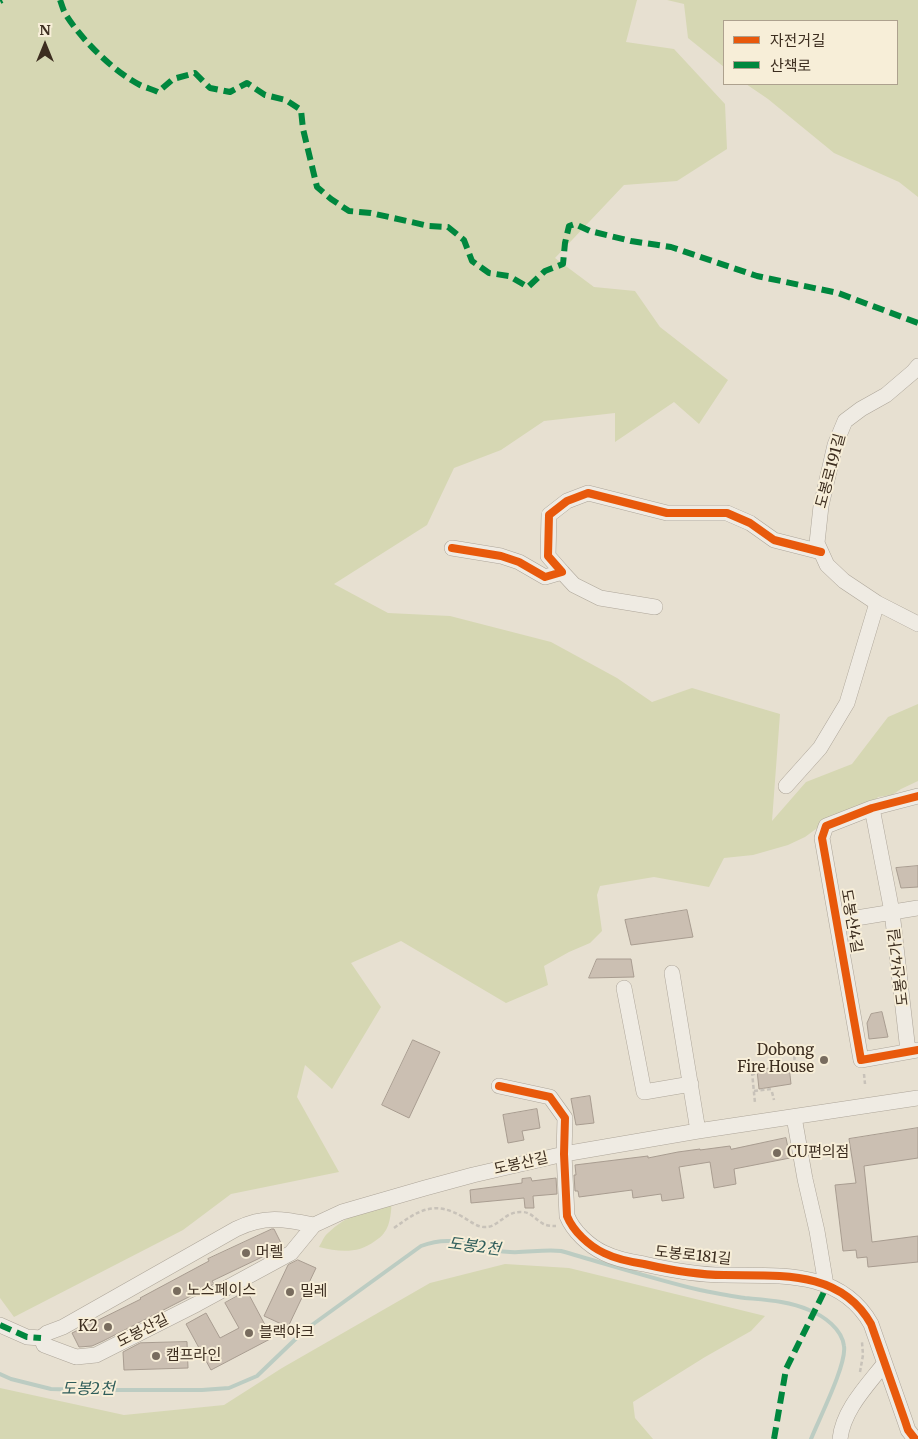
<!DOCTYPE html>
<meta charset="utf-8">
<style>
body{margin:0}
#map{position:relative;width:918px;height:1439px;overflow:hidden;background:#e7e0d1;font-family:Merriweather,"Noto Sans KR",serif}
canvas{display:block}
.legend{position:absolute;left:723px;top:20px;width:175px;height:65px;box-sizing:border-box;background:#f7eed8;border:1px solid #ada18e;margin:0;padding:6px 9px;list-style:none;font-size:15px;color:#3d2e20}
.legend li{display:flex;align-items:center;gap:10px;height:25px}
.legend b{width:25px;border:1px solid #ada18e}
.north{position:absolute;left:20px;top:20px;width:50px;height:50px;-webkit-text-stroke:4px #f7eed8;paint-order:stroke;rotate:0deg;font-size:14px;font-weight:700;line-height:20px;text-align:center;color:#3d2e20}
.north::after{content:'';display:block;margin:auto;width:18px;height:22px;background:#3d2e20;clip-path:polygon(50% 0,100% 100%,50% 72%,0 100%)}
</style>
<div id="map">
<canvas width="918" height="1439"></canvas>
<ul class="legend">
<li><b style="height:6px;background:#e8590c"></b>자전거길</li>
<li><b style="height:6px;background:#00873e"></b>산책로</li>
</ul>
<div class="north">N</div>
</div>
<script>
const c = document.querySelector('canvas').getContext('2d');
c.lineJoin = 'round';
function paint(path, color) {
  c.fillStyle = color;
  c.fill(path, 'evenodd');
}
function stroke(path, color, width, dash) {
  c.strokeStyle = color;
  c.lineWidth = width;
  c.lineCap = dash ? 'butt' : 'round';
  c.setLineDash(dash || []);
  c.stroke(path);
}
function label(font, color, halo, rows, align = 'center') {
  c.font = font + ' Merriweather,"Noto Sans KR",serif';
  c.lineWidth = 4;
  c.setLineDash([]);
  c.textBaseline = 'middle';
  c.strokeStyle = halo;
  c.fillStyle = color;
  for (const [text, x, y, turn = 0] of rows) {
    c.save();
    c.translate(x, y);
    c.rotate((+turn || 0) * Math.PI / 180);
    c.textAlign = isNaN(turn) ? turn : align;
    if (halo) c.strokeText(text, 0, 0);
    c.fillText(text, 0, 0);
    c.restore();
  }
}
paint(new Path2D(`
 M0 0H637L626 42 674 49 725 104 727 149 677 181 624 185 555 258 594 287 635 291 660 327 728 380 699 424 674 402 615 442V413L544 421 501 450 454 468 427 525 334 584 388 613 450 616 551 642 617 678 652 702 692 688 780 714 772 821 806 782 852 764 888 717 918 704V781L901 789 892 795 878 797 865 810 820 826 805 837 788 845 753 855 724 858 709 887 654 877 600 886 597 895 602 931 590 943 569 952 544 966 548 985 506 1003 401 941 351 963 381 1007 332 1089 305 1065 297 1097 339 1172 231 1194 183 1230 14 1317 0 1298Z
 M667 0H918V197L899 182 834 153 768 99 746 84H897V21H724V67L688 38 684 4Z
 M392 1199C391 1210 391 1224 384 1233 382 1236 378 1239 375 1241 358 1254 339 1252 319 1247 322 1242 324 1236 328 1233 345 1216 370 1207 392 1199Z
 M505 1264 569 1268 765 1316 751 1331 705 1357 633 1402 635 1418 653 1439H0V1388L124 1415 224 1405 282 1368 430 1283Z`), '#d6d7b3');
stroke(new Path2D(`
 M0 1374 11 1379 51 1389 84 1390H202L229 1388 257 1376 305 1330 421 1246C458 1232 475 1251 510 1252 527 1253 543 1249 561 1251 607 1264 653 1279 700 1290 715 1293 730 1296 745 1298 767 1300 789 1301 809 1310 824 1316 842 1329 844 1346 847 1364 819 1419 811 1439`), '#bcccc2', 4);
const building = new Path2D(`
 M918 866V887L901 888 896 868Z
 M687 910 693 937 631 945 625 920Z
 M597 959H631L634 977 589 978Z
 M882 1012 888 1037 869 1039 867 1023 871 1014Z
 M413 1040 440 1052 409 1118 382 1105Z
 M789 1066 791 1084 759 1089 757 1070Z
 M590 1096 594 1123 576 1125 571 1099Z
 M537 1109 540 1128 522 1131 524 1140 508 1143 503 1115Z
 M918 1128V1158L864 1166 872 1242 918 1236V1262L868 1267 867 1257 857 1258 856 1250 843 1251 835 1185 856 1183 849 1139Z
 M786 1138 790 1158 734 1169 736 1184 714 1188 710 1162 679 1167 684 1198 662 1201 661 1194 633 1198 632 1190 579 1197 578 1191H575L574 1175H576L575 1165 648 1156V1158L678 1152 700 1149V1150L730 1146 731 1149Z
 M531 1178 532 1181 556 1178 557 1194 533 1196 534 1208H525L524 1198 471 1203 470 1190 522 1183V1179Z
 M272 1229H274L283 1247 212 1281 214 1284 103 1341 92 1346 79 1347 72 1333 141 1299 140 1298 209 1261 208 1259Z
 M298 1260 316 1268 288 1327 264 1316 288 1265Z
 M247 1291 272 1338 211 1370 186 1324 206 1313 220 1338 239 1328 225 1303Z
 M187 1342 188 1368 124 1370 123 1352 140 1343Z`);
paint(building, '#cbbfb2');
stroke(building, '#a89c90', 1);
const minor = new Path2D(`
 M918 366 913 372 886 395 861 409 845 421 835 445 821 506 817 543 827 565 844 581 877 603 918 624
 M452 548 501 556 519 562 545 577 562 572 548 556 549 515 567 501 588 493 667 513H727L750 523 774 540 821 552
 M562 572 574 585 600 598 655 607
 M786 786 820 748 847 703 877 603
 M918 796 872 808 826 826 822 838 861 1060 918 1050
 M872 808 892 912 908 1051
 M838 921 918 908
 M672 973 698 1131
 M624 988 644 1092 691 1084
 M499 1086 550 1097 565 1118 564 1154 567 1216C573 1231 589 1246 604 1253 616 1259 631 1262 644 1264 670 1270 697 1275 724 1275 778 1276 840 1269 871 1324L905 1421 908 1430 915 1439
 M794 1117 805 1179 817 1231 826 1285
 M0 1325 27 1337 41 1338 47 1333 63 1327 236 1229C265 1215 284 1219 314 1225
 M41 1338 44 1345 76 1357 96 1355 197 1304 291 1253 314 1225 342 1212 425 1188 473 1175 564 1154 698 1131 918 1098
 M840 1439C843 1410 867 1386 884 1364`);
stroke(minor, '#ada599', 16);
stroke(new Path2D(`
 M750 1059 752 1072 757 1076
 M790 1071 795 1065 794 1054
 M752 1072 755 1103
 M864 1074 865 1084
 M754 1091 772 1089
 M772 1092 774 1100
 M394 1228C419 1210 434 1200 463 1217 470 1221 477 1227 484 1227 499 1228 504 1211 522 1212 531 1212 535 1219 542 1223 546 1226 551 1226 556 1226
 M860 1372 863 1355 862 1342`), '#c8c2b9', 2.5, [4, 2.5]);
stroke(minor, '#efebe3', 15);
stroke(new Path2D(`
 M60 0C62 5 63 10 66 15 81 39 114 72 140 85 146 88 152 89 158 92L173 79 195 73 210 88 230 92 247 83 265 95 286 100 301 110 303 129 317 187 331 199 349 211 371 213 429 226 448 227 464 240 472 261 489 273 509 276 528 287 545 271 563 264 565 243 569 226 575 224 590 231 631 241 671 247 757 276 838 293 918 323
 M0 1 2 0
 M0 1325 27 1337 41 1338
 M774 1439 786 1369 823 1294 826 1285`), '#00873e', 6, [12, 6]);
stroke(new Path2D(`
 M452 548 501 556 519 562 545 577 562 572 548 556 549 515 567 501 588 493 667 513H727L750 523 774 540 821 552
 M918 796 872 808 826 826 822 838 861 1060 918 1050
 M499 1086 550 1097 565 1118 564 1154 567 1216C573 1231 589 1246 604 1253 616 1259 631 1262 644 1264 670 1270 697 1275 724 1275 778 1276 840 1269 871 1324L905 1421 908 1430 915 1439`), '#e8590c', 8);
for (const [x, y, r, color] of [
 [824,1060,5,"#786c5e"],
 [777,1153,5,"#786c5e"],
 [246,1253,5,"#786c5e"],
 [177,1291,5,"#786c5e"],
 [290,1292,5,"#786c5e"],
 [108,1327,5,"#786c5e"],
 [249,1333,5,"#786c5e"],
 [156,1356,5,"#786c5e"]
]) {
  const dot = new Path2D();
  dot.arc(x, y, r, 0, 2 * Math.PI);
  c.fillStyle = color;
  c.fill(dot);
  stroke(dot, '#f7eed8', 2);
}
label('15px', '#3d2e20', '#f7eed8', [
 ["도봉로191길",831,471,-75],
 ["도봉산4길",851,921,80],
 ["도봉산4가길",899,967,-97],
 ["도봉산길",521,1164,-13],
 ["도봉로181길",693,1256,6],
 ["도봉산길",143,1331,-27]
]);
label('15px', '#3d2e20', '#f7eed8', [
 ["Dobong",814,1051,"right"],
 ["Fire House",814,1068,"right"],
 ["CU편의점",787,1153],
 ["머렐",256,1253],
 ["노스페이스",187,1291],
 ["밀레",300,1292],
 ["K2",98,1327,"right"],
 ["블랙야크",259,1333],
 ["캠프라인",166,1356]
], 'left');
label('italic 16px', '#2f5d5a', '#f7eed8', [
 ["도봉2천",474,1247,7],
 ["도봉2천",88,1389]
]);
</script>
